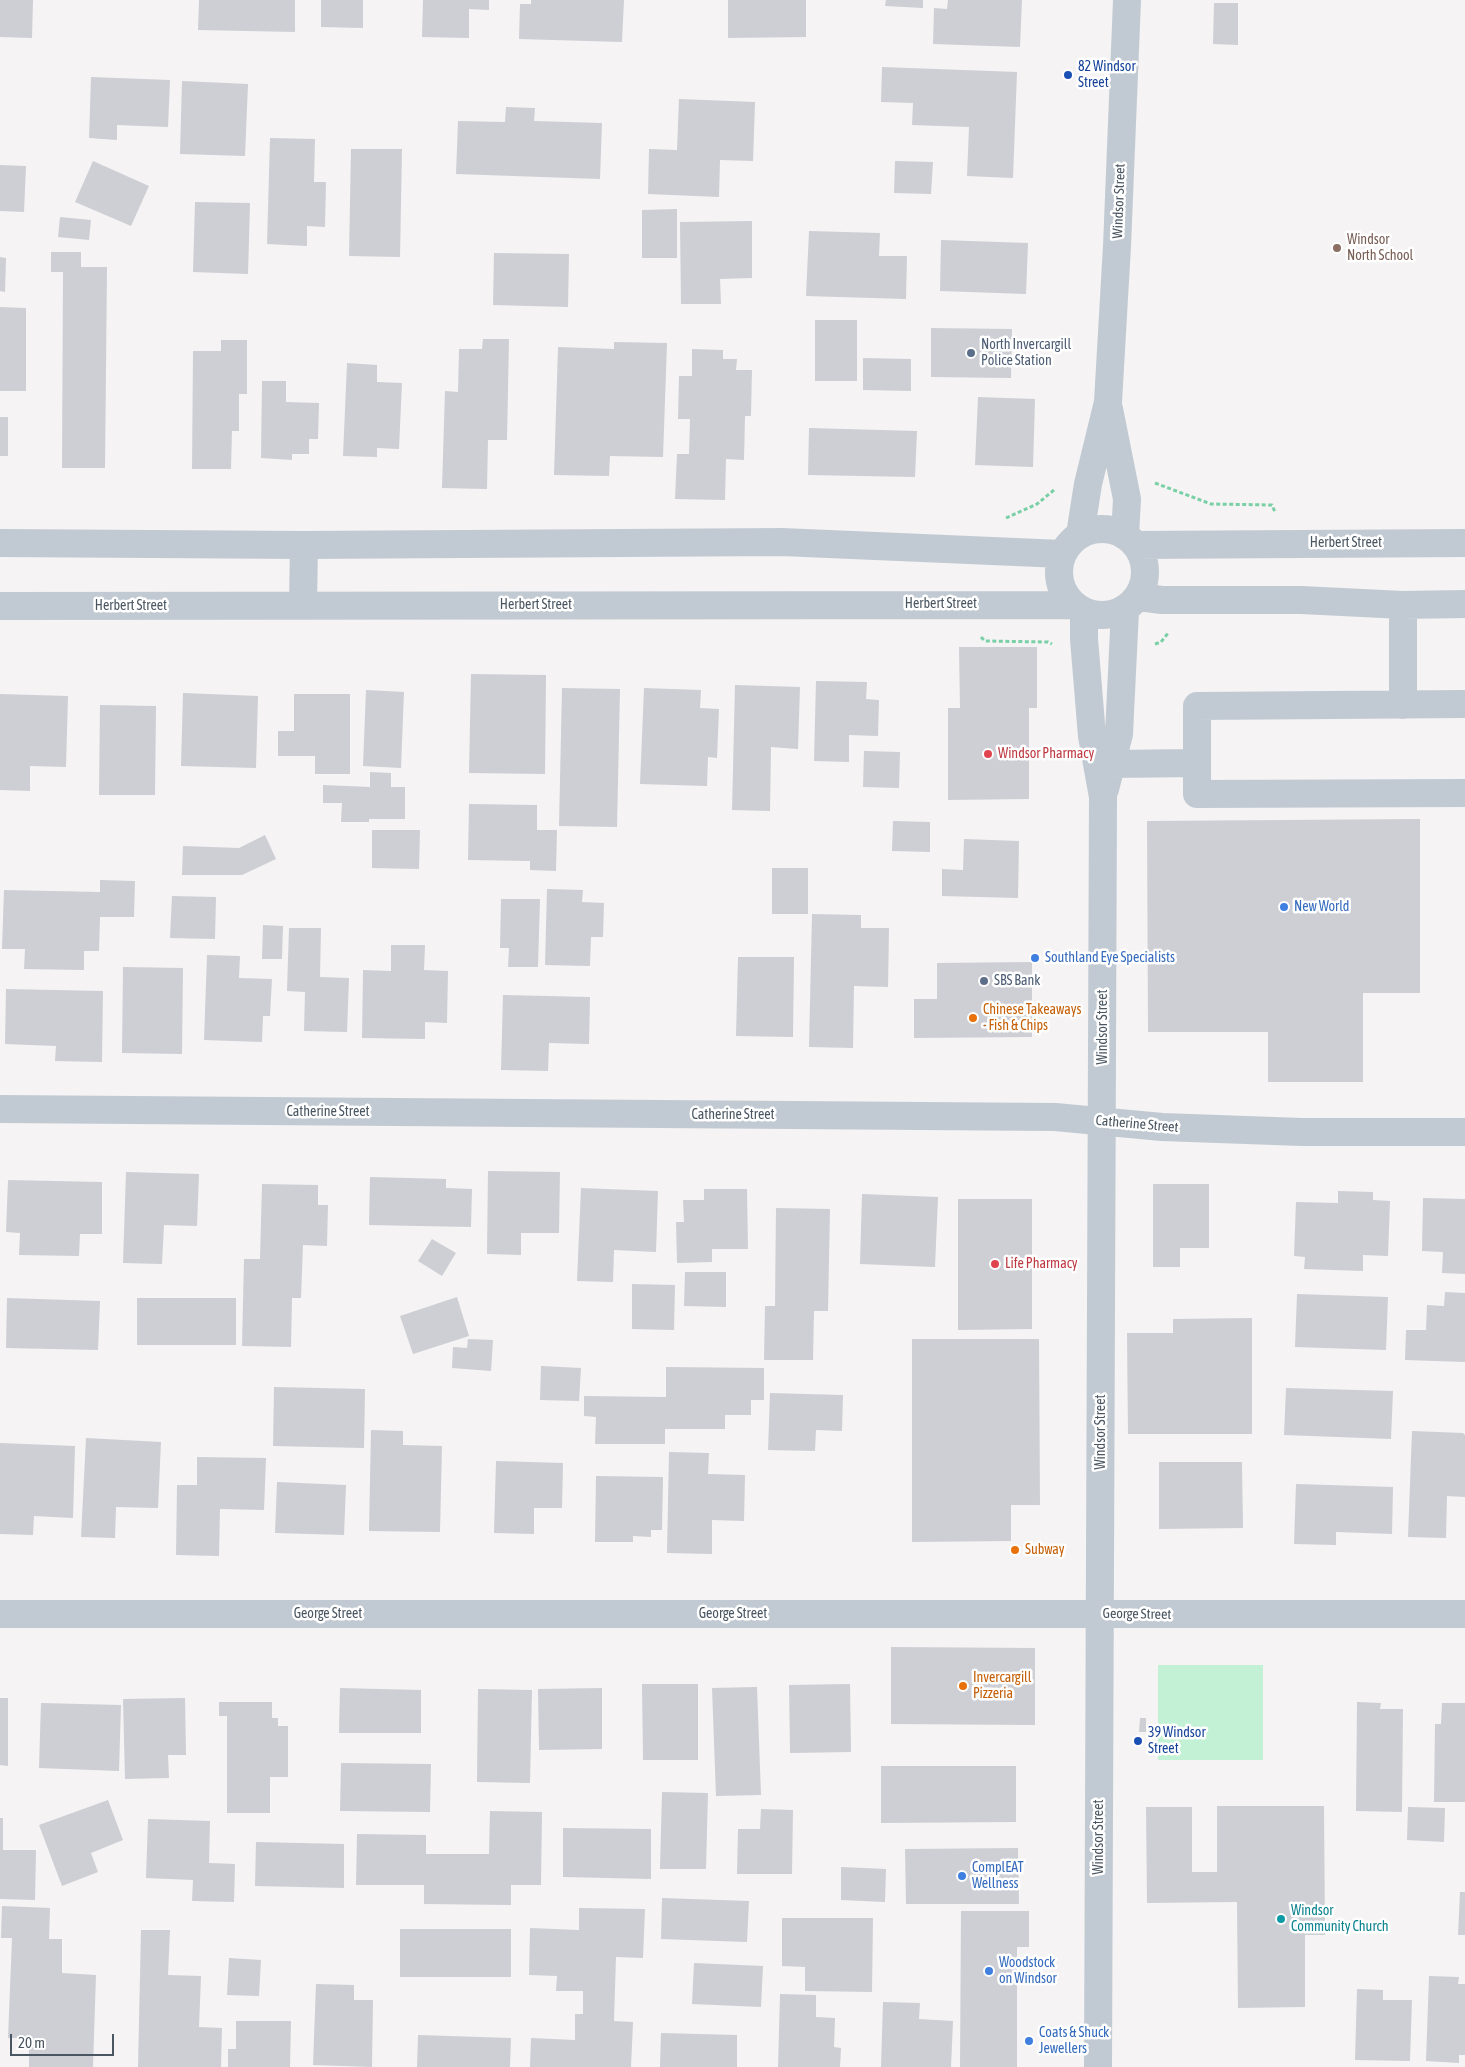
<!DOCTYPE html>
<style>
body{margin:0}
#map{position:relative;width:1465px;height:2067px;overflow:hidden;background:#f5f3f3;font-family:"Asap Condensed",sans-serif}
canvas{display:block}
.scale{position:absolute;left:10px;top:2034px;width:104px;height:22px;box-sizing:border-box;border:2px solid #4a5661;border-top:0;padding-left:6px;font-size:15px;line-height:18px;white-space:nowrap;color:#4a5661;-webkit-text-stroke:4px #fff;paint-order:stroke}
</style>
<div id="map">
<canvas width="1465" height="2067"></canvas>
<div class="scale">20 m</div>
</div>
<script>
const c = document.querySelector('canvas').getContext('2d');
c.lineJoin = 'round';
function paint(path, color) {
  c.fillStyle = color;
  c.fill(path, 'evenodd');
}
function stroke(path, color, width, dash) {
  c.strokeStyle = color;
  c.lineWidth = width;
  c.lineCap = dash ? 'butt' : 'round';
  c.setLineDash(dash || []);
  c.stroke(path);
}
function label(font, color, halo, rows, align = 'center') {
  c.font = font + ' "Asap Condensed",sans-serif';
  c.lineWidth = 5;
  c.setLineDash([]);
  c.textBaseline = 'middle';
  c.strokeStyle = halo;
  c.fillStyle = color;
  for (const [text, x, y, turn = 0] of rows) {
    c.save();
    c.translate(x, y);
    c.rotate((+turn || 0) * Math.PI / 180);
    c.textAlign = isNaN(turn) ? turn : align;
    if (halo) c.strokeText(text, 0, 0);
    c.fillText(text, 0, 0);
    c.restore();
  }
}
paint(new Path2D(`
 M1158 1665H1263V1760H1158Z`), '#c3f1d5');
paint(new Path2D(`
 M0 0H33L32 38 0 37Z
 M199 0H295V32L198 30Z
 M321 0H363V28L321 27Z
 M423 0H489V10L469 9V38L422 37Z
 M531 0H624L622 42 519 39 520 4H531Z
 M728 0H806V37L728 38Z
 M886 0H923V8L885 6Z
 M948 0H1022L1020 47 933 44 934 8 947 9Z
 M1214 3H1238V45L1213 44Z
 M882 67 1017 72 1013 178 967 176 969 127 912 125 913 103 881 102Z
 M91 77 170 80 168 127 117 125V140L89 138Z
 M182 81 248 84 245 156 180 154Z
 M679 99 755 102 753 161 720 160 719 197 648 194 649 149 677 150Z
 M506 107 535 108 534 121 602 123 600 179 456 174 458 121 505 122Z
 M270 138 315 139 314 182H326L325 227 307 226V246L267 244Z
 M351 149H402L400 257 349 256Z
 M93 161 149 186 131 226 75 202Z
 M895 161 933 162 931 194 894 193Z
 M0 165 26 166 24 212 0 211Z
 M195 202 250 203 248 274 193 272Z
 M677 209V258H642V210Z
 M60 217 91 220 89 240 58 237Z
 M752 221V278L720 279 721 304H681L680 222Z
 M809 231 880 233 879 256H907L906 299 806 296Z
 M941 240 1028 243 1026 294 940 291Z
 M51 252H81V267H107L105 468H62L63 272H51Z
 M494 253 569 254 568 307 493 305Z
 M0 257 6 258 5 292 0 291Z
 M0 307 26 308V391H0Z
 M815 320H857V381H815Z
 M931 328 1012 329 1011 378 931 377Z
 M483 339H509L507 440H488L487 489 442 488 445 391 458 392 459 349H482Z
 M221 340H247V394H239V431H232L231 469H192L193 351H221Z
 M614 342 667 343 663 457 610 456 609 476 554 475 558 347 614 349Z
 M692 349 723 350V359H737L736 370H752L751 416H745L744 460 726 459 725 500 675 499 677 454H689L690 419H678L679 376H692Z
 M863 358 911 359V391L863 390Z
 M347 363 377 365V382L402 383 399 449 377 448V457L343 456Z
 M262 381H286V402L319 403 318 439H309V454H292V460L261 458Z
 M978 397 1035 399 1033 467 975 465Z
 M0 417H8V456H0Z
 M809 428 917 431 915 477 808 475Z
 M959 647H1037V708H1029V799L948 800V708H960Z
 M471 674 546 675 545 774 469 773Z
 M816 681 867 682 866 699 879 700 878 736 849 735V762L814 761Z
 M735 685 800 687 798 749 771 747 770 811 732 810Z
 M562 688 620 689 617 827 559 826Z
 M644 688 701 690 700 708 719 709 717 758 708 757 707 786 640 784Z
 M366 690 404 692 401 768 363 766Z
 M183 693 258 696 256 768 181 766Z
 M0 694 68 696 66 767 30 766V791L0 790Z
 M294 694H350V774H315V756H278V731H294Z
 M100 705 156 706 155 795H99Z
 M864 751 900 752 899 788 863 787Z
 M370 772 391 773V787H405V819H369V822H341L342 803H323V785L370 787Z
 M469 804 537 805V830H557L556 871 530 870V861L468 860Z
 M1420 819V993H1363V1082H1268V1032H1148L1147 821Z
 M893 821 930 822V852L892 851Z
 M372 830H420L419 869 372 868Z
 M265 835 276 859 242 875H182L183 846 239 848Z
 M964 839 1019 841 1018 898 942 896V869L963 870Z
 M772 868H808V914H772Z
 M100 880 135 881 134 917H100L99 951H84V970L24 969 25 949H2L4 890 100 892Z
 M547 889 583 890 582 902 604 903 603 937H591L590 966 545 965Z
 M172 896 216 897 215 939 170 938Z
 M501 899H540L538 967H508L509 948H500Z
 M812 914 861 915V928H889L888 987 854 986 853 1048 809 1047Z
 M263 925 283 926 282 959H262Z
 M289 928H321L320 977 349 978 347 1032 304 1031 305 992 287 991Z
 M391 945H425L424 970 448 971 447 1023 425 1022V1039L362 1038 363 970 391 971Z
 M207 955 240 956 239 978 272 979 270 1016H263L262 1042 204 1040Z
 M738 957H794L793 1037 736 1036Z
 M1032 962V1037L914 1038V999H937V963Z
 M123 967 183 968 182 1054 122 1053Z
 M6 989 103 991 102 1062 55 1061 56 1046 5 1044Z
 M503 995 590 997 589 1044 549 1043 548 1071 501 1070Z
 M488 1171 560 1172 559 1233H521V1255L487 1254Z
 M126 1172 199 1174 197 1226 164 1225 162 1264 123 1263Z
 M370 1177 446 1179V1188L472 1189 471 1227 369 1225Z
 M8 1180 102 1182V1234H80L79 1256 19 1255 20 1233 6 1232Z
 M262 1184 318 1185V1205H328L327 1246 303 1245 301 1298H292L291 1347 242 1346 244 1259H260Z
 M1153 1184H1209V1248H1180V1267H1153Z
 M581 1188 658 1191 656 1252 614 1250 613 1282 577 1281Z
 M704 1189H747L748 1249H712V1262L677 1263 676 1222H684L683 1200H704Z
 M1338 1191 1373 1192V1200L1390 1201 1388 1256 1363 1255V1271L1304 1269 1305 1257 1294 1256 1296 1202 1338 1203Z
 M862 1194 938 1197 935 1267 860 1264Z
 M1423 1198 1465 1199V1274L1442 1273 1443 1252 1422 1251Z
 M958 1199H1032V1329L958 1330Z
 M776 1208 830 1209 828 1311H814L813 1360H764L765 1306H775Z
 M432 1239 456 1253 442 1276 418 1261Z
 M685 1272H726V1307L684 1306Z
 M632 1284 675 1285 674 1330 632 1329Z
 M1445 1292 1465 1293V1362L1405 1360 1406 1330H1426L1427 1305 1444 1306Z
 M1297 1294 1388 1297 1386 1350 1295 1347Z
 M457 1297 469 1336 413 1354 400 1316Z
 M7 1298 100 1301 98 1350 6 1348Z
 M137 1298H236V1345H137Z
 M1252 1318V1434H1128L1127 1333H1173V1319Z
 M468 1339 493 1340 491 1371 452 1368 453 1347 467 1348Z
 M912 1339H1039L1040 1505H1011V1541L912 1542Z
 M541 1366 581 1368 579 1401 540 1400Z
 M666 1367 764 1368V1400H751V1415H725V1429H665V1444H595L596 1417 584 1416V1396L666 1397Z
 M274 1387 365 1389 364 1448 273 1446Z
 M1286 1388 1393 1391 1391 1439 1284 1435Z
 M770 1393 843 1395 842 1431 816 1430 815 1451 768 1450Z
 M371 1430 403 1431V1445L442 1446 440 1532 369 1531Z
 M1412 1431 1463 1433 1465 1435V1497L1447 1496 1446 1538 1408 1537Z
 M86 1438 161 1442 158 1508 116 1507 115 1538 81 1537Z
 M0 1443 75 1446 73 1518 34 1516 33 1535 0 1534Z
 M669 1452 709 1453 708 1474 745 1475 744 1521 712 1520V1554L667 1553Z
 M197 1457 266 1458 264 1510 220 1509 219 1556 176 1555 177 1485H197Z
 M496 1461 563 1463 562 1508H534V1534L494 1533Z
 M1159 1462H1242L1243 1528 1159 1529Z
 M596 1476 663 1477 662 1530H651V1537L633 1536V1542H595Z
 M277 1482 346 1485 344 1535 275 1533Z
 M1296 1484 1393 1487 1392 1534 1336 1532V1545L1294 1544Z
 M891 1647 1035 1648V1725L891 1724Z
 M642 1684H698V1760H643Z
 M850 1684 851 1752 790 1753 789 1685Z
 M757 1687 761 1795 716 1796 712 1688Z
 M340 1688 421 1690V1733H339Z
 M602 1688V1749L539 1750 538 1689Z
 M478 1689 532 1690 530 1783 477 1782Z
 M0 1698H8V1766L0 1765Z
 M185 1698 186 1755H168L169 1778 125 1779 123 1699Z
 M219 1702H272V1718H278V1726H288V1777H270V1813H227V1716H219Z
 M1357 1702 1381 1703 1380 1709H1403L1402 1812 1356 1811Z
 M41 1703 121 1705 119 1771 39 1768Z
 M1442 1703H1465V1802H1434L1435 1724H1441Z
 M1140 1718H1146V1732H1139Z
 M341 1763 431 1764 430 1812 340 1811Z
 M881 1766H1016V1822L881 1823Z
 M662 1792 708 1793 706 1869H660Z
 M108 1800 123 1840 91 1853 98 1872 62 1886 39 1825Z
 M1217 1806H1324L1325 1935H1305V2007L1238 2008 1237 1902 1147 1903 1146 1807H1192V1872H1217Z
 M1408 1807 1445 1808 1444 1842 1407 1840Z
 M761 1809 793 1810 792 1874H737L738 1829H760Z
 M490 1811 542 1812 541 1885H511V1905L424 1904V1885H356L357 1834 426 1835V1854H489Z
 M0 1818H3V1850H36L35 1900 0 1899Z
 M148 1819 210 1821 209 1863 235 1864 234 1902 192 1901 193 1880 146 1878Z
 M563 1828 651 1829V1879L563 1877Z
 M256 1842 344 1844V1888L255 1886Z
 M1018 1848 1019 1904H906L905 1849Z
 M841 1867 886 1869 885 1902 841 1900Z
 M1460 1892H1465V1935H1458Z
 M662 1898 749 1901 747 1942 661 1939Z
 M2 1906 50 1908 49 1939H62V1973L96 1975 93 2067H29V2038H8L12 1938H1Z
 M579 1908 645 1909 643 1958 616 1957 614 2021 633 2022 631 2067H530L531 2038 575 2040V2014H583V1991H556L557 1976 529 1975 530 1928 579 1930Z
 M961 1911H1029V1947H1017V2067H960Z
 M782 1918H873L872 1992 805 1991V1967L782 1966Z
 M400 1929H511V1977H400Z
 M141 1930H170L168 1975 201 1976 199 2027 222 2028 221 2067H138Z
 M229 1958 261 1960 259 1996 227 1995Z
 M694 1963 763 1966 761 2007 692 2004Z
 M1429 1976 1459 1977 1458 1984H1465V2055H1459V2063L1426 2061Z
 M316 1984 354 1985V2000H373L372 2067 313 2065Z
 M1357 1989 1383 1990V2000H1412L1410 2061 1355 2060Z
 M780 1994 816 1995V2017L835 2018 834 2047 841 2048 840 2067H778Z
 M883 2002 920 2003 919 2019 953 2021 951 2067H881Z
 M236 2021H291L290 2067H228V2049H236Z
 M661 2033 737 2035V2067H660Z
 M418 2035 511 2038 510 2067H417Z`), '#cdcfd5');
stroke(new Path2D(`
 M1155 483 1211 504 1272 505 1275 512
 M1006 518 1037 504 1054 490
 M981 637 985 641 1048 642 1052 644
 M1155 644 1161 642 1169 632`), '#7ad0a6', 3, [4, 2.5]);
stroke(new Path2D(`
 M1109 409 1127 499 1125 536
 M1059 572a43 43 0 1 1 86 0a43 43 0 1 1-86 0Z
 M1080 535 1088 484 1108 402 1117 246 1127 0
 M0 543 304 545 782 542 1062 554
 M1136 545 1465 543
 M1138 597 1162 600H1301L1403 605 1465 604
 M303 605 304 545
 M1403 605V705
 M0 606 1073 605
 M1084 612V639L1092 736 1103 797 1098 2067
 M1465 704 1197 706V794L1465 793
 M1111 764 1197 763
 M1105 789 1119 734 1125 610
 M0 1109 1055 1117 1162 1127 1302 1132H1465
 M0 1614H1465`), '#c1cad2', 28);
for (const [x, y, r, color] of [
 [1068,75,5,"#1a4fb4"],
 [1337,248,5,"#8d6e63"],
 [971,353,5,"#5c6f8a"],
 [988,754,5,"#e0444e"],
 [1284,907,5,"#3f7fe0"],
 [1035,958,5,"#3f7fe0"],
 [984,981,5,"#5c6f8a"],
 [973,1018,5,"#e8710a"],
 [995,1264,5,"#e0444e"],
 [1015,1550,5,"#e8710a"],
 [963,1686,5,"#e8710a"],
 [1138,1741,5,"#1a4fb4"],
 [962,1876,5,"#3f7fe0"],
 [1281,1919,5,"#0f9aa8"],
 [989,1971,5,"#3f7fe0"],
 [1029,2041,5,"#3f7fe0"]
]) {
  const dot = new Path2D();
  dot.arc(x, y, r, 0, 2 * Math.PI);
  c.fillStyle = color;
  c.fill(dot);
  stroke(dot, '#fff', 2);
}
label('14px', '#164399', '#fff', [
 ["82 Windsor",1078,67],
 ["Street",1078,83],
 ["39 Windsor",1148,1733],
 ["Street",1148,1749]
], 'left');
label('14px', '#4a5661', '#fff', [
 ["Windsor Street",1119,201,-88],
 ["Herbert Street",1346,543],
 ["Herbert Street",941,604],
 ["Herbert Street",536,605],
 ["Herbert Street",131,606],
 ["Windsor Street",1103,1027,-90],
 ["Catherine Street",328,1112],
 ["Catherine Street",733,1115],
 ["Catherine Street",1137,1124,5],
 ["Windsor Street",1101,1432,-90],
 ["George Street",328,1614],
 ["George Street",733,1614],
 ["George Street",1137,1614,1],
 ["Windsor Street",1099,1837,-90]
]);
label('14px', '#785e54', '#fff', [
 ["Windsor",1347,240],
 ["North School",1347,256]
], 'left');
label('14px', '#4e5e75', '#fff', [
 ["North Invercargill",981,345],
 ["Police Station",981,361],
 ["SBS Bank",994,981]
], 'left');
label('14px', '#be3a42', '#fff', [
 ["Windsor Pharmacy",998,754],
 ["Life Pharmacy",1005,1264]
], 'left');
label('14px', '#366cbe', '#fff', [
 ["New World",1294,907],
 ["Southland Eye Specialists",1045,958],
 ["ComplEAT",972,1868],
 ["Wellness",972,1884],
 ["Woodstock",999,1963],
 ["on Windsor",999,1979],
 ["Coats & Shuck",1039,2033],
 ["Jewellers",1039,2049]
], 'left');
label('14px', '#c56008', '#fff', [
 ["Chinese Takeaways",983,1010],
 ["- Fish & Chips",983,1026],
 ["Subway",1025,1550],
 ["Invercargill",973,1678],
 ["Pizzeria",973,1694]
], 'left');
label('14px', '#0d838f', '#fff', [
 ["Windsor",1291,1911],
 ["Community Church",1291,1927]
], 'left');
</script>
